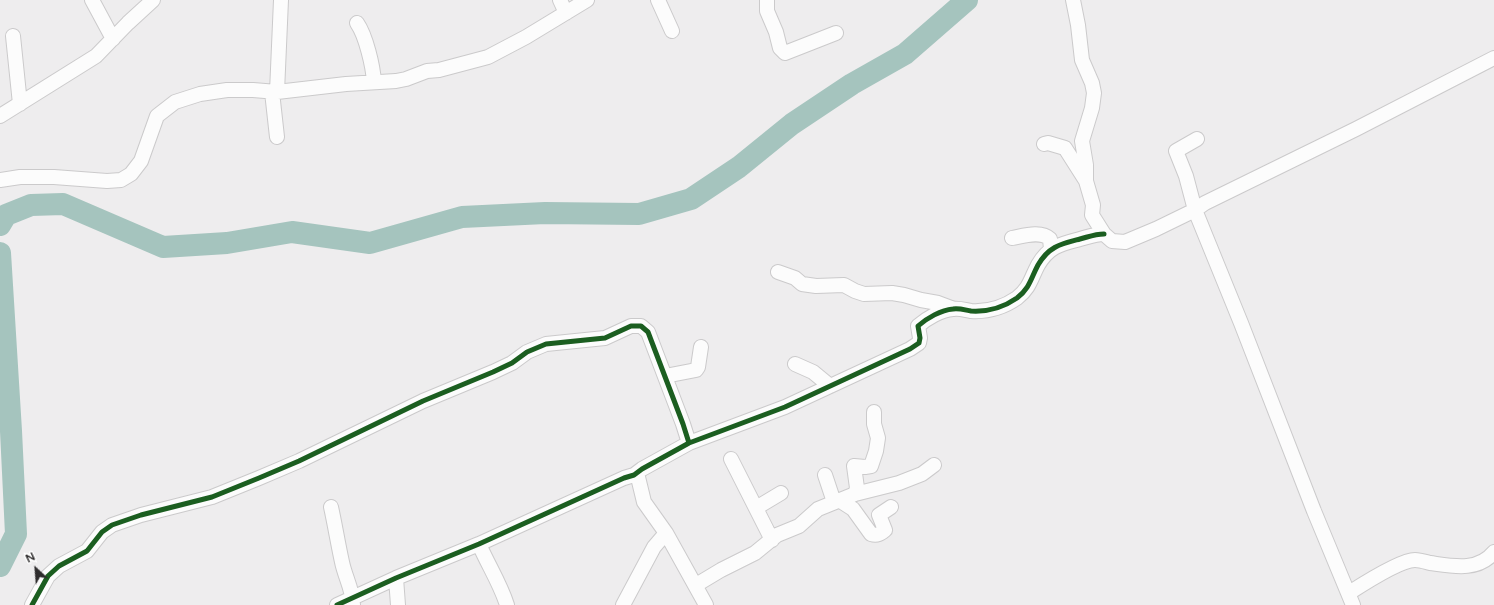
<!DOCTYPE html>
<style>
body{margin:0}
#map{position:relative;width:1494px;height:605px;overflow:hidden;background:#eeedee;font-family:"Varela Round",sans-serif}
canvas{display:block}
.north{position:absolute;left:16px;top:549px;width:40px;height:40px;-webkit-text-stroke:3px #fff;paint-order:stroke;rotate:334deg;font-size:11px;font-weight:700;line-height:16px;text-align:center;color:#2e2c2d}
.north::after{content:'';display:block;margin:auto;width:14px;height:18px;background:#2e2c2d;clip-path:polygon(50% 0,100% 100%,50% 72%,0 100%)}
</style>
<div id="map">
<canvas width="1494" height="605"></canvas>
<div class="north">N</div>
</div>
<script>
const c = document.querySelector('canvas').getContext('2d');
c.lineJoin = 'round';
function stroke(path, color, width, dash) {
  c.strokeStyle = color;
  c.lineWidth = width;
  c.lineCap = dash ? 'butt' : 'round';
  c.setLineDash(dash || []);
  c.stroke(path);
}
stroke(new Path2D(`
 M0 225 6 215 31 205 63 204 163 247 227 243 292 232 370 243 462 217 545 213 639 214 691 199 739 167 792 124 852 84 905 54 967 0
 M0 253 11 431 16 534 0 566`), '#a5c4be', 22);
const minor = new Path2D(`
 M92 0 113 39
 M560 0 566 13
 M658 0 672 31
 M767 0V11L776 32 780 48 785 53 836 33
 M1073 0 1078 25 1082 60 1092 83 1094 93 1092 108 1082 141 1086 165V181L1093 205 1092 215 1104 234 1112 241 1125 242 1156 229 1195 210 1205 203 1356 129 1494 58
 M357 23C366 36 373 66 374 82
 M13 36 20 104
 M272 92 277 137
 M277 92 281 0
 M0 116 96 56 128 23 153 0
 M1197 139 1176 151 1186 176 1195 210 1241 323 1314 511 1353 605
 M1044 144 1048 143 1065 148 1086 181
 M0 180 20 177H54L107 181 121 180 131 174 141 161 157 116 175 102 200 94 227 90H253L277 92 346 84 396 81 406 79 427 71 439 70 488 57 526 37 587 0
 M1012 238C1023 236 1041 230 1050 239L1051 249
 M778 272 795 278 802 284 816 286 844 285 855 291 864 294 892 293 904 295 921 300 938 303 954 309
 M795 364 813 372 830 386
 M665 376 696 370 698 367 701 347
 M731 459 772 540
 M637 473 644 502 666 533 706 605
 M825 475 834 502
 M855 494 857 488 854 466 865 467 871 466 876 451 878 438 874 424V412
 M839 500 853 509 871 534C877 536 880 534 885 530L879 515 891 507
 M331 507C335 525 338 544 342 562 345 577 353 590 353 605
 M756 508 781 493
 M479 544C488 565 500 583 507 605
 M396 578 398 605
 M696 585 721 570 755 553 777 535 799 526 818 509 855 494 899 483 922 474 934 465
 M1349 593C1363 584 1400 560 1415 560 1420 560 1426 562 1430 563 1452 566 1478 572 1494 552
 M32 605 48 576 59 566 87 551 102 532 112 525 141 515 212 497 259 478 299 461 423 401 493 372 512 363 527 352 546 344 605 338 631 326H641L648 332 683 424 689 443
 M337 605 396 578 479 544 624 478 634 475 642 469 689 443 785 407 910 349 919 343 920 338 918 326C927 318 941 310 953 309 959 308 965 310 971 311 987 312 1004 307 1017 298 1030 288 1031 278 1038 265 1049 246 1061 244 1080 239 1088 237 1095 234 1104 234
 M623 605 654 547 666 533`);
stroke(minor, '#cbcacb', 16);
stroke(minor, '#fcfcfc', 14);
stroke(new Path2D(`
 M32 605 48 576 59 566 87 551 102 532 112 525 141 515 212 497 259 478 299 461 423 401 493 372 512 363 527 352 546 344 605 338 631 326H641L648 332 683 424 689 443
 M337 605 396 578 479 544 624 478 634 475 642 469 689 443 785 407 910 349 919 343 920 338 918 326C927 318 941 310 953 309 959 308 965 310 971 311 987 312 1004 307 1017 298 1030 288 1031 278 1038 265 1049 246 1061 244 1080 239 1088 237 1095 234 1104 234`), '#1b5e20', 5);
</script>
